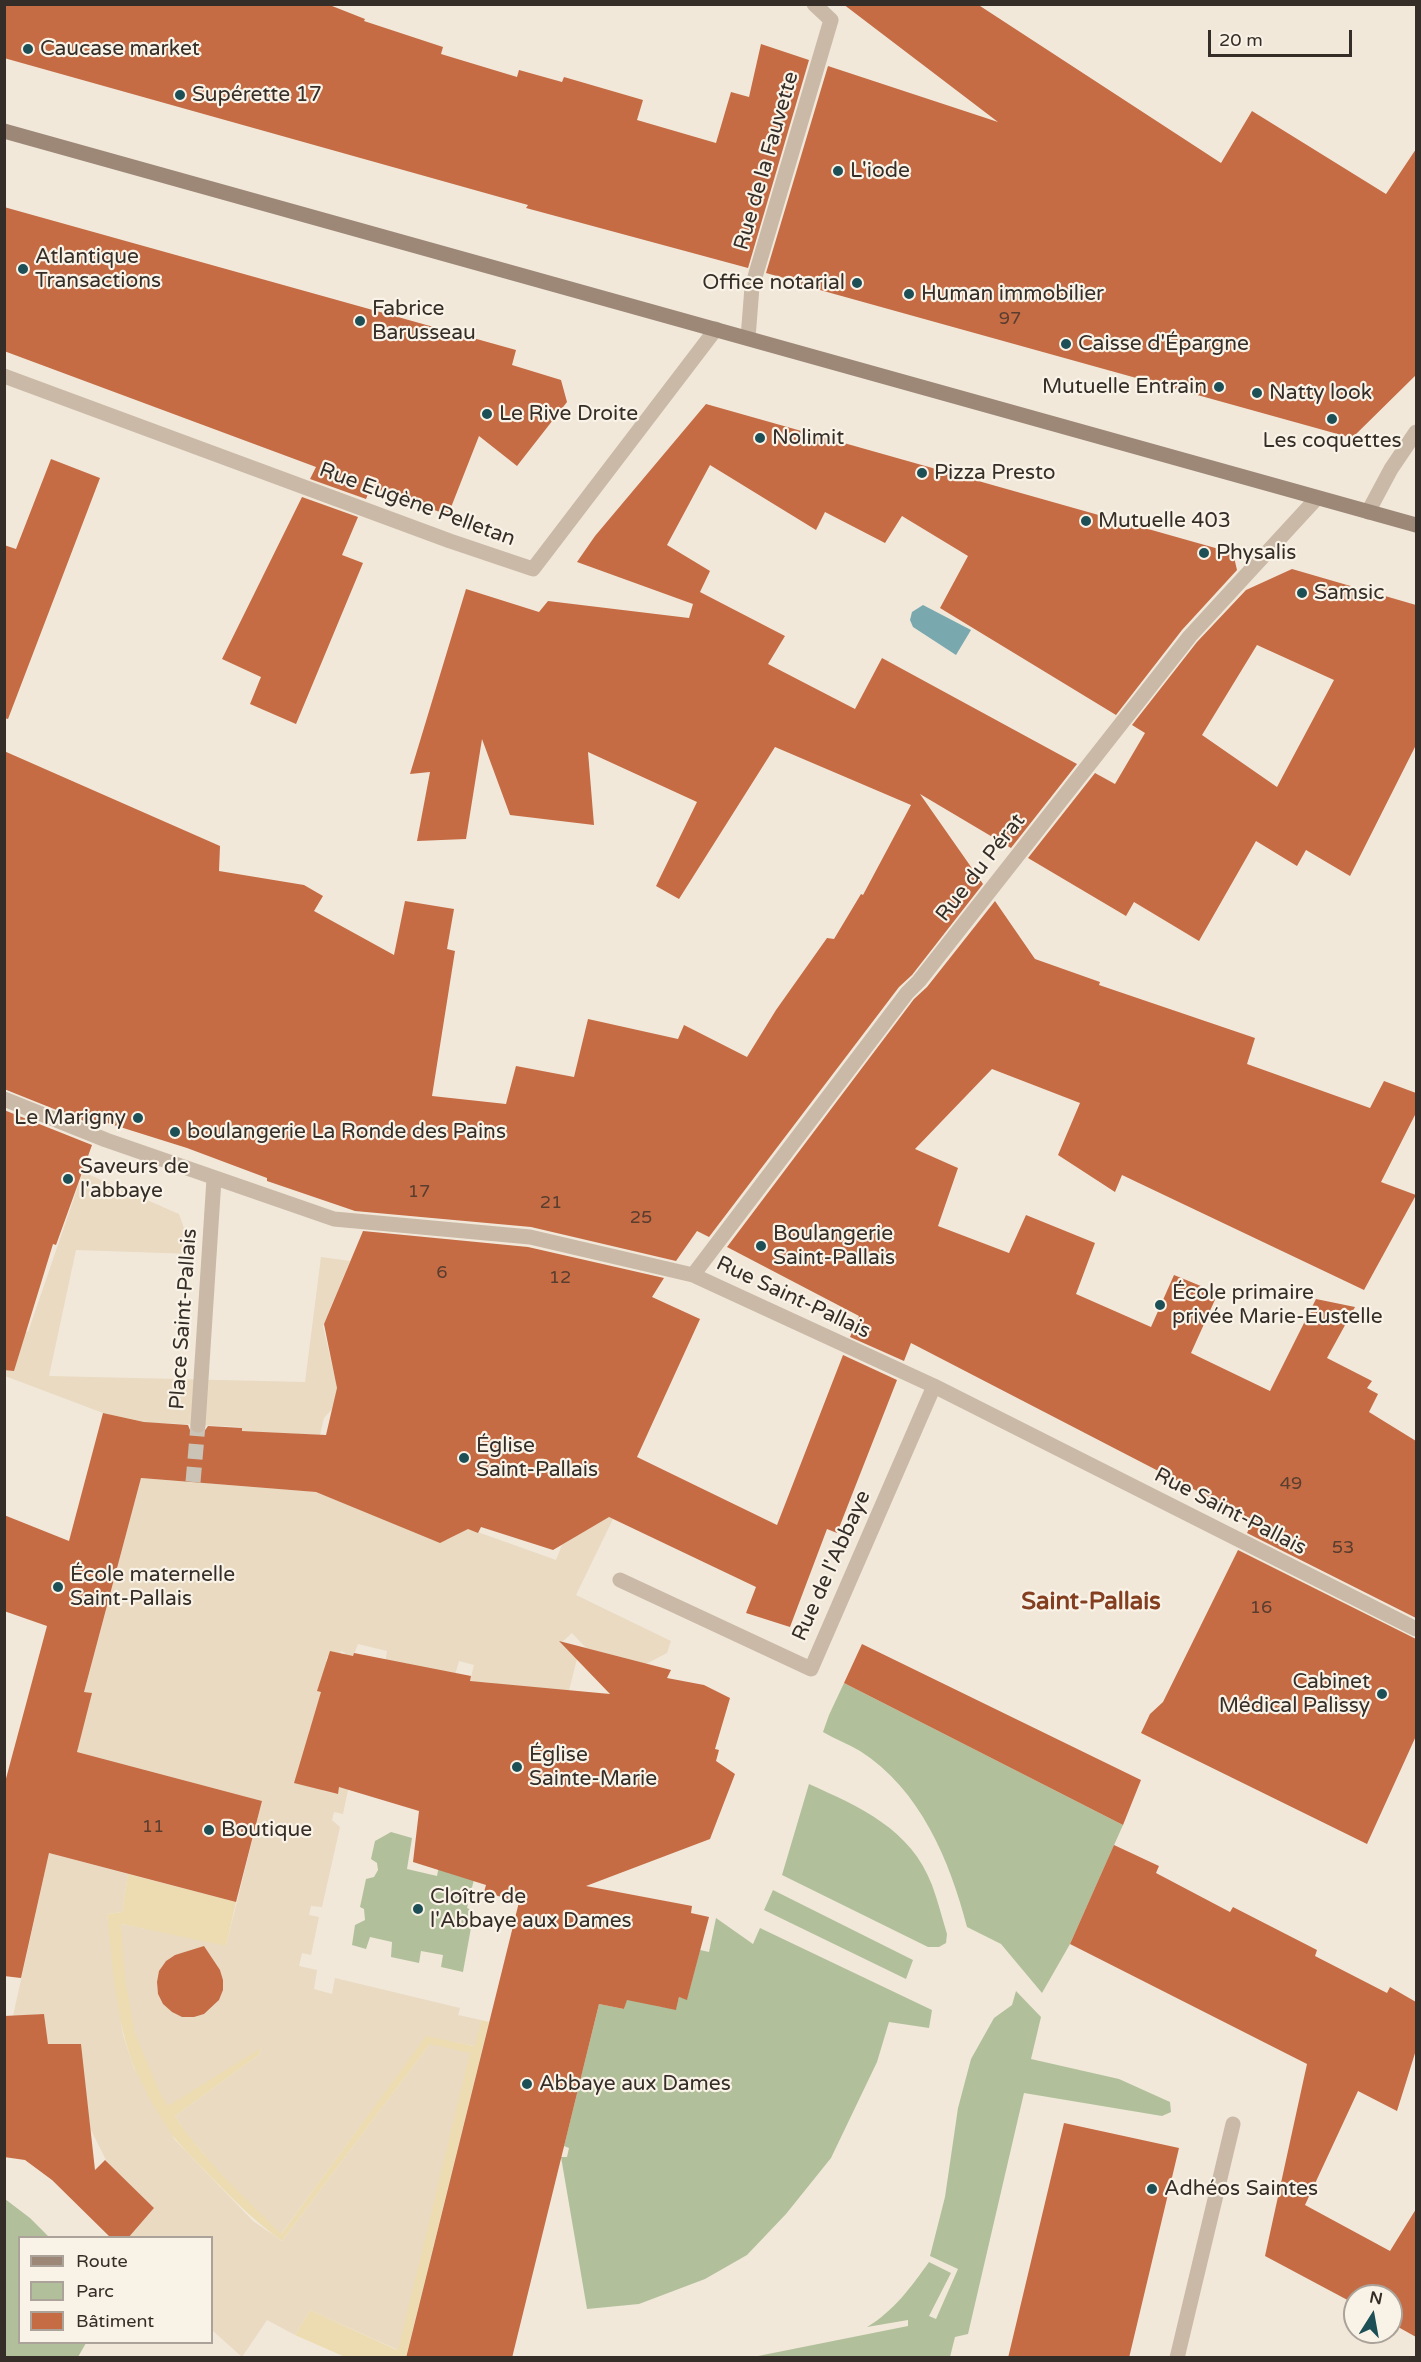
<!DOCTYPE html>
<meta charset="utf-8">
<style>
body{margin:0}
#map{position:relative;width:1421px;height:2362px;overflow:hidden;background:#f1e8da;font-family:"Varela Round",sans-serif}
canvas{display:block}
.frame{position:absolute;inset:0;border:6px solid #352d27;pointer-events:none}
.legend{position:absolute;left:18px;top:2236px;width:195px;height:108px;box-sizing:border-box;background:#f9f2e6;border:2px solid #aba39a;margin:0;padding:8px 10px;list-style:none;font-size:18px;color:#352d27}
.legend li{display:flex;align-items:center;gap:12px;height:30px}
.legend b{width:30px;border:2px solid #aba39a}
.north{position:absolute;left:1343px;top:2284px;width:60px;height:60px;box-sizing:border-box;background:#f9f2e6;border:2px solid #aba39a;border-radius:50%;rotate:11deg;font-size:16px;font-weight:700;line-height:24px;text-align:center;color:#352d27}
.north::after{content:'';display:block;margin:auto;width:21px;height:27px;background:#1d4f56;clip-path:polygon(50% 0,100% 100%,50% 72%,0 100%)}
.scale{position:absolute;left:1208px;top:30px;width:144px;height:27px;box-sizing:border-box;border:3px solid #352d27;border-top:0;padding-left:8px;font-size:18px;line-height:21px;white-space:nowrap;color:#352d27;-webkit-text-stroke:4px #f9f2e6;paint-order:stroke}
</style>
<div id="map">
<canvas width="1421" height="2362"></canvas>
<div class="frame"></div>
<ul class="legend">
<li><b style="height:8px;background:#9d8878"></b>Route</li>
<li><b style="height:16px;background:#b1c09a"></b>Parc</li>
<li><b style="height:16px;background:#c56c45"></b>Bâtiment</li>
</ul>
<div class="north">N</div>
<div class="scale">20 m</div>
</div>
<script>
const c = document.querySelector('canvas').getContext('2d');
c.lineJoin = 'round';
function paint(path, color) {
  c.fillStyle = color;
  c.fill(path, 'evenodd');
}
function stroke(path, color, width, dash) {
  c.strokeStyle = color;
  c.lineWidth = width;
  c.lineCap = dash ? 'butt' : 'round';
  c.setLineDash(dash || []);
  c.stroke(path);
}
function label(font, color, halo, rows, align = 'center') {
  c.font = font + ' "Varela Round",sans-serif';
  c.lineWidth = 4.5;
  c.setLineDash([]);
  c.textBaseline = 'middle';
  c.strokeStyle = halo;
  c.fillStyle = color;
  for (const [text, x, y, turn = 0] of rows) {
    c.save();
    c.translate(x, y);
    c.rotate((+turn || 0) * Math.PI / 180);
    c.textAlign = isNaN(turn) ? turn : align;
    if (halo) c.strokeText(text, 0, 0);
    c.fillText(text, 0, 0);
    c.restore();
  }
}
paint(new Path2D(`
 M844 1683 1123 1825 1070 1944 1042 1993 1001 1944 967 1927C950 1861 920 1789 860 1751 848 1744 835 1739 823 1732L829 1715Z
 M809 1784C860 1807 911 1829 932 1885 938 1901 942 1918 947 1934L946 1943 939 1947H928L782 1875Z
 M391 1832 412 1838 407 1869 437 1876 443 1846 480 1855 467 1908 474 1911 463 1972 441 1967 443 1955 421 1951 419 1963 391 1957 392 1942 370 1937 366 1949 352 1945 355 1925 365 1920 364 1909 360 1907 366 1879 374 1877 378 1870 377 1863 371 1859 375 1841Z
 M773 1890 913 1960 906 1979 764 1910Z
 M716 1918 753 1944 760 1928 932 2010 929 2028 889 2022 877 2062 831 2158 786 2214 747 2255 705 2279 639 2304 587 2309 561 2157H567L569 2148 564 2146 599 2004 624 2009 628 1995 657 2006 676 2009 679 1997 687 1999 700 1950 709 1952Z
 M1016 1991 1041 2017 1031 2059 1119 2079 1170 2102 1171 2112 1162 2116 1024 2093 968 2334 955 2337 950 2357H753L908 2326V2320L867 2327C894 2311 911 2287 929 2262L951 2273 929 2316 936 2319 958 2269 930 2256 945 2197 958 2108 971 2059 994 2018 1012 2005Z
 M5 2199 30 2218 49 2237 20 2238V2342L86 2343 78 2357H5Z`), '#b1c09a');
paint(new Path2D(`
 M128 1874 236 1902 226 1947 121 1924 135 2034 261 2048 259 2055 175 2116C204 2160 244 2196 282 2233L426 2035 474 2046 481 2020 489 2022 406 2357H345L295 2335 310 2310 397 2350 430 2044 282 2241C254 2221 236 2202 211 2177 200 2165 188 2154 177 2141 123 2079 112 1992 107 1914L122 1912Z`), '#eddcb1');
paint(new Path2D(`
 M83 1172 179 1214 193 1254 76 1250 49 1376 305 1382 321 1257 350 1261 323 1326 338 1391 332 1409 324 1418 320 1435 242 1431 241 1427 161 1423 159 1425 103 1413 5 1376 4 1363 17 1327 28 1332Z
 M141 1478 316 1492 447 1540 458 1534 455 1524 556 1560 562 1545 570 1540 566 1534 606 1515 613 1519 576 1595 671 1641 667 1653 646 1664 586 1648 572 1633 561 1643 577 1659 566 1702 492 1683 484 1682 482 1688 469 1685 474 1665 459 1661 453 1682 418 1673 407 1663 385 1665 387 1651 358 1644 353 1657 346 1656 345 1653 341 1651 340 1653 327 1657 326 1661 330 1663 318 1691 324 1693 315 1729 310 1728 309 1732 314 1734 323 1791 337 1794 340 1783 349 1785 343 1814 334 1812 332 1820 340 1827 322 1907 311 1906 309 1915 319 1917 311 1955 302 1953 299 1966 317 1970 314 1989 332 1994 335 1978 460 2008 458 2015 481 2020 475 2046 426 2036 281 2234 221 2174 187 2134 175 2116 259 2055 261 2048 168 2106 162 2097 135 2034 125 1979 121 1924 226 1946 262 1801 77 1752 91 1693 84 1692ZM196 1951 220 1970 223 1980V1990L219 2000 204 2014 193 2017H182L172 2012 163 2004 158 1994 157 1982 160 1971 166 1961 175 1955Z
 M49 1853 128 1874 122 1912 107 1914 114 1982 123 2035 134 2068 152 2103 175 2140 253 2221 282 2241 430 2044 470 2053 398 2350 310 2310 295 2335 267 2320 242 2357 212 2330V2238L128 2237 154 2208 107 2162 90 2128 81 2044H48L44 2014 13 2016Z`), '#e9dac1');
paint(new Path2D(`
 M923 605 971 630 956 655 913 627 910 620 912 612Z`), '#79a8ae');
paint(new Path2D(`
 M4 4H327L365 19 364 21 443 47 441 54 517 77 519 70 562 82 564 77 643 100 637 120 716 143 731 92 749 97 761 44 809 60 748 268 526 208 528 205 4 58Z
 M843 4H977L1221 163 1252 111 1386 194 1416 149V375L1352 438 784 280V278L766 273 828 66 998 122Z
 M4 207 516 350 512 365 561 380 567 402 517 466 479 436 448 515 371 487 366 499 310 479 316 467 4 351Z
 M706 404 1233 553 1237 570 1182 630 1116 715 940 608 968 556 902 516 885 543 825 512 816 530 710 465 667 545 710 571 700 592 785 636 768 664 855 709 882 658 1077 764 1011 848 920 794 983 884 912 975 899 987 709 1237 697 1231 676 1261 531 1227 355 1211 267 1181V1178L187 1148 101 1121 99 1127 4 1089V751L220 846 219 871 304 885 323 896 314 911 394 955 405 901 454 909 447 949 455 951 432 1096 506 1104 516 1066 574 1077 588 1019 678 1039 684 1025 747 1057 776 1010 827 938 834 939 861 894 863 895 911 805 775 747 679 899 656 886 697 802 588 752 594 825 510 815 482 739 466 839 417 841 430 772 410 774 466 589 539 612 548 601 689 618 693 604 577 562 595 536Z
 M51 459 100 478 8 719 4 718V545L16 549Z
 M302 497 358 517 342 555 363 563 296 724 250 704 261 677 222 659Z
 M1292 569 1416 605V745L1350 876 1306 850 1297 866 1256 841 1199 941 1134 902 1126 916 1028 858 1095 773 1115 784 1145 733 1132 725 1197 642 1246 590ZM1257 645 1334 680 1277 787 1202 735Z
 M995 901 1035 959 1100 982 1099 985 1255 1038 1247 1064 1370 1108 1384 1081 1416 1093V1113L1381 1182 1416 1195 1364 1290 1122 1175 1115 1192 1058 1155 1080 1103 992 1069 915 1149 958 1168 938 1226 1009 1253 1026 1215 1095 1243 1076 1294 1151 1327 1174 1275 1218 1293 1191 1353 1270 1391 1316 1299 1355 1307 1327 1358 1372 1381 1367 1388 1378 1394 1369 1412 1416 1441V1618L1247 1533 1253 1520 911 1343 904 1361 850 1337 859 1316 727 1247 914 999 927 987Z
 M4 1110 92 1145 56 1245 53 1244 14 1371 4 1370Z
 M363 1231 528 1247 664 1278 652 1297 700 1319 637 1457 777 1525 843 1355 897 1380 837 1533 827 1529 790 1627 746 1613 756 1587 609 1517 553 1550 481 1527 478 1533 468 1529 440 1543 316 1492 141 1478 84 1692 92 1693 77 1752 262 1801 236 1902 49 1853 21 1978 4 1976V1786L47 1626 4 1611V1515L69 1541 103 1413 144 1422 188 1425 190 1430 197 1435 203 1433 208 1426 242 1428V1431L326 1435 337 1388 324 1324Z
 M1238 1550 1416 1639V1736L1367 1844 1141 1733 1150 1714 1163 1702Z
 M559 1641 671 1670 667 1678 704 1685 730 1698 715 1749 719 1750 716 1761 735 1774 710 1839 586 1886 692 1906 691 1913 709 1917 687 2000 679 1997 676 2010 627 2000 624 2009 599 2004 512 2358H406L519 1902 484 1892 486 1885 413 1862 419 1811 339 1787 338 1794 294 1783 321 1692 317 1691 330 1651 353 1656 354 1653 471 1676 470 1681 610 1694Z
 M862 1644 1141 1780 1123 1825 844 1683Z
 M1114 1845 1159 1866 1156 1873 1230 1912 1233 1907 1317 1950 1315 1956 1387 1993 1390 1987 1416 2002V2050L1397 2111 1358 2091 1305 2205 1390 2251 1416 2209V2337L1391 2323V2296H1355V2304L1265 2256 1307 2064 1070 1944Z
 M204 1946 220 1970 223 1980V1990L219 2000 204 2014 194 2017H182L172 2012 163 2004 158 1994 157 1982 159 1971 166 1961 175 1955Z
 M44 2014 48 2044H81L95 2170 105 2160 154 2208 128 2238H111L52 2180 25 2160 4 2157V2016Z
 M1064 2123 1179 2148 1129 2358H1008Z`), '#c56c45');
stroke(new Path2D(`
 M193 1482 198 1425`), '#cbc3b6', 15, [15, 8]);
stroke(new Path2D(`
 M748 338 752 287 831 20 814 4
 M4 376 450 541 533 569 716 329
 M1368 512 1391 469 1416 432
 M4 1099 106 1140 334 1219 530 1237 693 1275 934 1386 1416 1629
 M693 1275 907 993 919 981 1190 636 1317 498
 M198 1425 214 1179
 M620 1580 811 1669 934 1386
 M1177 2358 1233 2124`), '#c9b9a6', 15);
stroke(new Path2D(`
 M4 131 1416 525`), '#9d8878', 15);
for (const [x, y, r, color] of [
 [28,49,6,"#1d4f56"],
 [180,95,6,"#1d4f56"],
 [838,171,6,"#1d4f56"],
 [23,269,6,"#1d4f56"],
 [857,283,6,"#1d4f56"],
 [909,294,6,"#1d4f56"],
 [360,321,6,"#1d4f56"],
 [1066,344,6,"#1d4f56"],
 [1219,387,6,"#1d4f56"],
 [1257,393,6,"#1d4f56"],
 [487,414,6,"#1d4f56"],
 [1332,419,6,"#1d4f56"],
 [760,438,6,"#1d4f56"],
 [922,473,6,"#1d4f56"],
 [1086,521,6,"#1d4f56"],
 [1204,553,6,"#1d4f56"],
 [1302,593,6,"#1d4f56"],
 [138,1118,6,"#1d4f56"],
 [175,1132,6,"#1d4f56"],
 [68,1179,6,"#1d4f56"],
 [761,1246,6,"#1d4f56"],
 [1160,1305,6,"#1d4f56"],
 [464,1458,6,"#1d4f56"],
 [58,1587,6,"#1d4f56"],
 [1382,1694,6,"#1d4f56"],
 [517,1767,6,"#1d4f56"],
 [209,1830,6,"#1d4f56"],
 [418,1909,6,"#1d4f56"],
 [527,2084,6,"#1d4f56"],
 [1152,2189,6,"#1d4f56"]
]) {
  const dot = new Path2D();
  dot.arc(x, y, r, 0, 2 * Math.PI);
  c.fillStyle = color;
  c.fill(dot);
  stroke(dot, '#f9f2e6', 2);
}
label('18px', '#593d2e', null, [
 ["97",1010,319],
 ["17",419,1192],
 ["21",551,1203],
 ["25",641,1218],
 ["6",442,1273],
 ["12",560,1278],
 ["49",1291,1484],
 ["53",1343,1548],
 ["16",1261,1608],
 ["11",153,1827]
]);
label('21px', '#352d27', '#f9f2e6', [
 ["Caucase market",40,49],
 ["Supérette 17",192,95],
 ["L'iode",850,171],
 ["Atlantique",35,257],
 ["Transactions",35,281],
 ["Office notarial",845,283,"right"],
 ["Human immobilier",921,294],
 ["Fabrice",372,309],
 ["Barusseau",372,333],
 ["Caisse d'Épargne",1078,344],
 ["Mutuelle Entrain",1207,387,"right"],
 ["Natty look",1269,393],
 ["Le Rive Droite",499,414],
 ["Nolimit",772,438],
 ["Les coquettes",1332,441,"center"],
 ["Pizza Presto",934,473],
 ["Mutuelle 403",1098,521],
 ["Physalis",1216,553],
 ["Samsic",1314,593],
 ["Le Marigny",126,1118,"right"],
 ["boulangerie La Ronde des Pains",187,1132],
 ["Saveurs de",80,1167],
 ["l'abbaye",80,1191],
 ["Boulangerie",773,1234],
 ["Saint-Pallais",773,1258],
 ["École primaire",1172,1293],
 ["privée Marie-Eustelle",1172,1317],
 ["Église",476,1446],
 ["Saint-Pallais",476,1470],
 ["École maternelle",70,1575],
 ["Saint-Pallais",70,1599],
 ["Cabinet",1370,1682,"right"],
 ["Médical Palissy",1370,1706,"right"],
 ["Église",529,1755],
 ["Sainte-Marie",529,1779],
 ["Boutique",221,1830],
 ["Cloître de",430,1897],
 ["l'Abbaye aux Dames",430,1921],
 ["Abbaye aux Dames",539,2084],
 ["Adhéos Saintes",1164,2189]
], 'left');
label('21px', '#352d27', '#f9f2e6', [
 ["Rue de la Fauvette",767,161,-74],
 ["Rue Eugène Pelletan",417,505,20],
 ["Rue du Pérat",981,868,-52],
 ["Rue Saint-Pallais",793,1298,25],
 ["Place Saint-Pallais",184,1319,-86],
 ["Rue Saint-Pallais",1230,1512,27],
 ["Rue de l'Abbaye",832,1566,-66]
]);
label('bold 24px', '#843f21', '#f9f2e6', [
 ["Saint-Pallais",1091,1603]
]);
</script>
